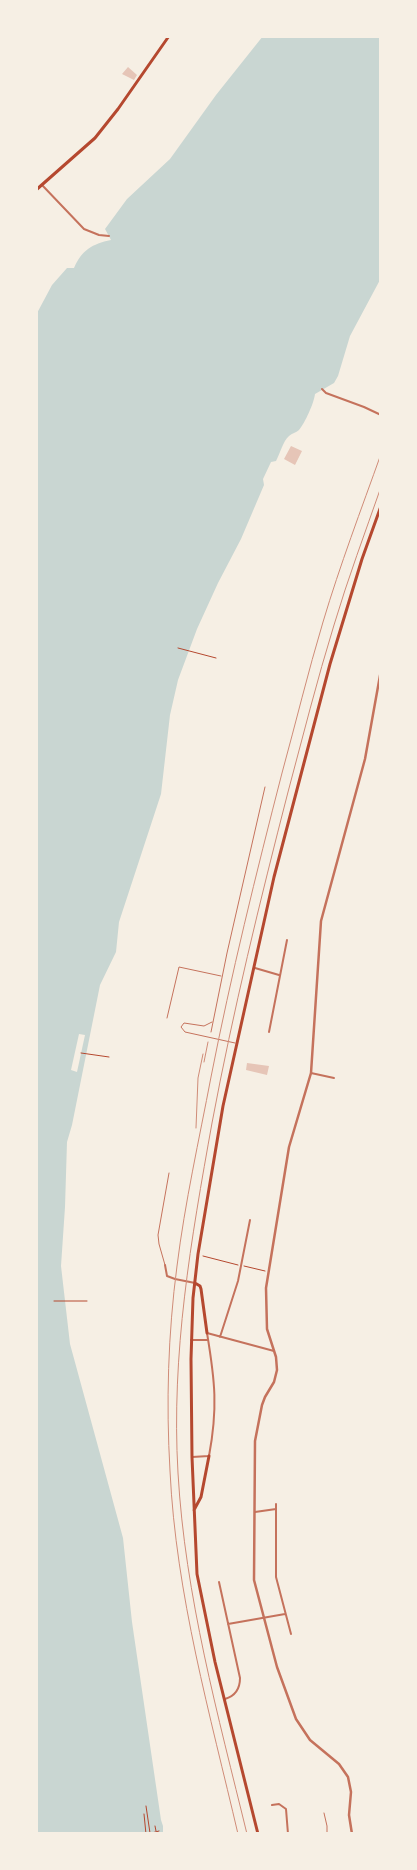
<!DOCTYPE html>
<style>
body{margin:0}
#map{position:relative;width:417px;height:1870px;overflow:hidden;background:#f6efe4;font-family:"Archivo Narrow",sans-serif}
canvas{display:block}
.frame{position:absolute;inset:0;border:38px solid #f6efe4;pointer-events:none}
</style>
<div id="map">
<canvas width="417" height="1870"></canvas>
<div class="frame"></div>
</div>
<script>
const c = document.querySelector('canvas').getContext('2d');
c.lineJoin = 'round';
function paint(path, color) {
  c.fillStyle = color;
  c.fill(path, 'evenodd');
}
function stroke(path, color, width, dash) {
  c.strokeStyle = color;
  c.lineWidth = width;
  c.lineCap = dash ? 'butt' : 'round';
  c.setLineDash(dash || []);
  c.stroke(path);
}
paint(new Path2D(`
 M263 36H381V278L350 336 338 376 334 383 315 394C314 403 305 423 299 430 296 433 292 433 289 436 283 441 280 454 276 461L271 462 263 479 264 485 241 539 218 583 197 629 178 680 170 715 161 794 119 922 116 952 100 985 72 1125 67 1142 65 1207 61 1266 70 1344 123 1538 132 1622 161 1820 163 1826V1834H36V315L52 285 67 268H74C82 250 92 244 111 240L105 229 127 199 170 159 216 95Z`), '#c9d6d2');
paint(new Path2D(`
 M79 1034 85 1035 77 1072 71 1070Z`), '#f6efe4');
paint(new Path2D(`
 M128 67 137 75 134 80 122 74Z
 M291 446 302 451 295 465 284 459Z
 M247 1063 269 1066 267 1075 246 1070Z`), '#e6c5b7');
stroke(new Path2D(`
 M178 648 216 658
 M81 1053 109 1057
 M203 1256 238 1265
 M244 1266 265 1271
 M54 1301H87
 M146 1806 150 1833
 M144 1814 146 1834
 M155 1826 156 1831
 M148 1834 159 1831`), '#b5482f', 1);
stroke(new Path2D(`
 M167 1018 179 967 221 976
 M212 1022 204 1026 184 1023 181 1027 185 1032 235 1043
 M211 1032 227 953 265 787
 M165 1265 159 1244 158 1235 169 1173
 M324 1813 327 1826V1834`), '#c5725c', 1);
stroke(new Path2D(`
 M42 185 84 229 99 235 109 236
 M322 389 326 393 364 407 381 415
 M255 968 279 975
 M269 1032 287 940
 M311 1073 334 1078
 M165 1265 167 1276 175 1279 195 1283
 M220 1337 238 1281 250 1220
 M191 1340H208
 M192 1457 209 1456C218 1408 215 1381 207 1333L274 1351
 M276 1504V1577L291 1634
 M255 1512 276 1509
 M219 1582 240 1678C240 1689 235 1696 225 1699
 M228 1624 285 1614
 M272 1805 279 1804 286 1809 288 1834`), '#c5725c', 2);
stroke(new Path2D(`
 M352 1834 349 1815 351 1792 348 1777 339 1764 310 1740 296 1719 277 1667 254 1580 255 1441 262 1405 265 1397 274 1382 277 1370 276 1357 267 1329 266 1288 289 1147 311 1073 321 921 365 759 381 670`), '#c5725c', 2.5);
stroke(new Path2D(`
 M36 190 95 138 118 109 169 36`), '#b5482f', 3);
stroke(new Path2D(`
 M195 1283 200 1286 201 1289 207 1333
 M194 1510 201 1497 209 1456
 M258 1834 215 1662 197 1574 192 1457 191 1359 193 1298 198 1254 223 1106 274 877 330 664 362 559 381 506`), '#b5482f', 3);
stroke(new Path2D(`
 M204 1062 208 1042
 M196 1128 198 1078 203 1054
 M238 1834C210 1714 176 1595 170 1471 166 1403 168 1334 177 1266 185 1202 199 1140 211 1077 231 975 256 874 282 773 296 722 308 672 323 622 340 565 361 510 381 454
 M247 1834C218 1715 185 1596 178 1473 171 1353 191 1240 212 1123 233 1011 260 901 288 792 303 736 317 680 334 625 348 578 365 533 381 487`), '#cf8b77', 1);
</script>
